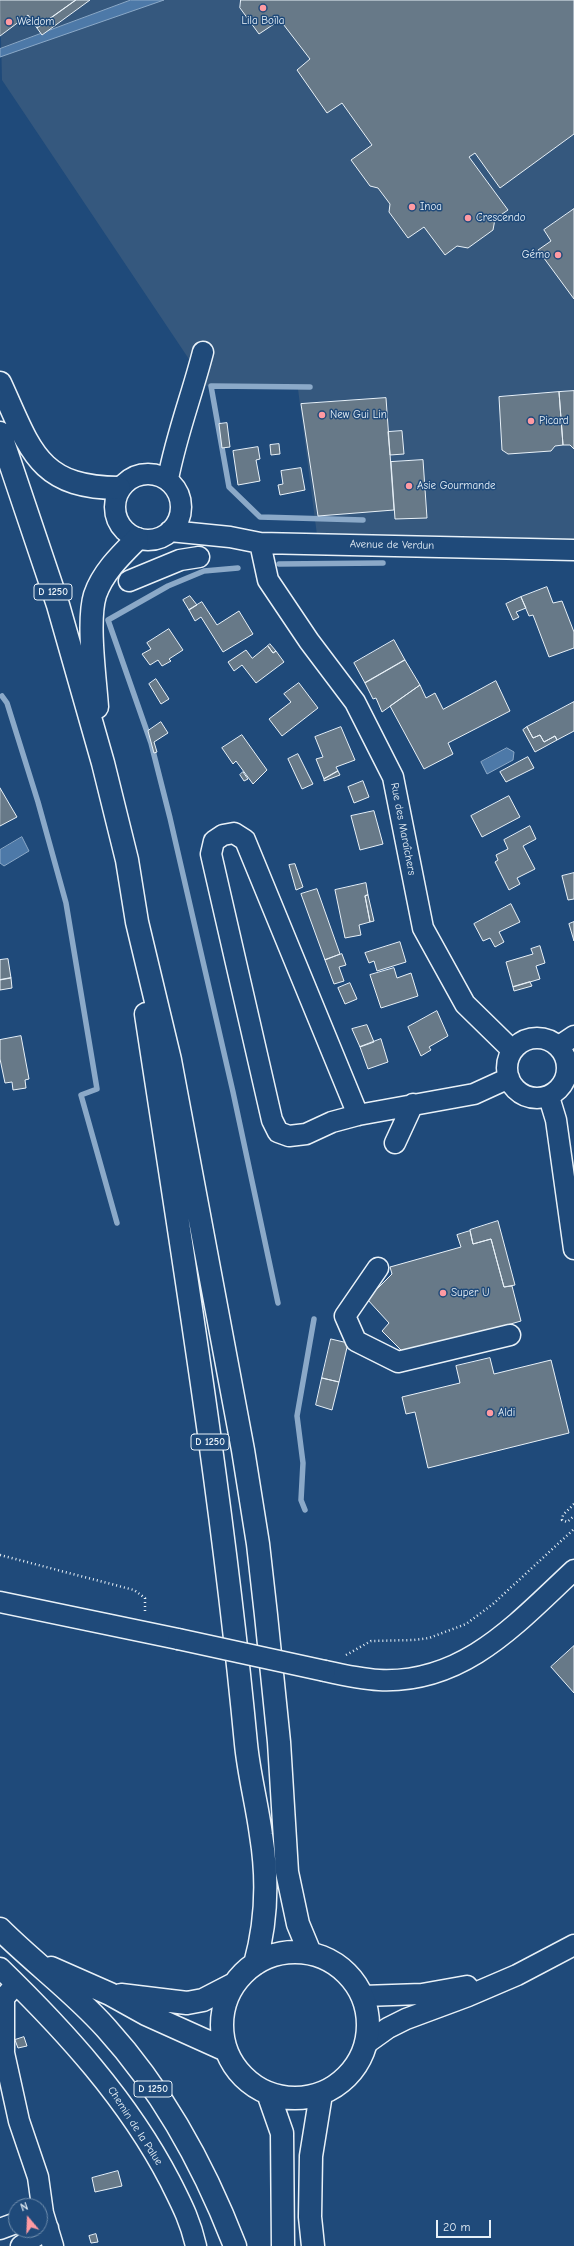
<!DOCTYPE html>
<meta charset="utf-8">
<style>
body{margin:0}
#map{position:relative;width:574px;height:2246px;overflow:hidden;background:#1f4a7a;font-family:"Comic Neue",sans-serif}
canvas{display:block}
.north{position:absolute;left:8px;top:2198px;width:40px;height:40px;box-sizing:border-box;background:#1f4a7a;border:1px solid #6f8dac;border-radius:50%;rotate:341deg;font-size:11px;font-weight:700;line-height:16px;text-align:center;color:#e8f1f8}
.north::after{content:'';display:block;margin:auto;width:14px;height:18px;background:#ff9aa2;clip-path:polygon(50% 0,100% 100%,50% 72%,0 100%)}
.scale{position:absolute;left:436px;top:2220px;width:55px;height:18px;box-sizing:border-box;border:2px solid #e8f1f8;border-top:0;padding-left:5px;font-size:12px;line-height:14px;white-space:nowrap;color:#e8f1f8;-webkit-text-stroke:3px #1f4a7a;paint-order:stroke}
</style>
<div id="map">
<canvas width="574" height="2246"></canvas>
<div class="north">N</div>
<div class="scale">20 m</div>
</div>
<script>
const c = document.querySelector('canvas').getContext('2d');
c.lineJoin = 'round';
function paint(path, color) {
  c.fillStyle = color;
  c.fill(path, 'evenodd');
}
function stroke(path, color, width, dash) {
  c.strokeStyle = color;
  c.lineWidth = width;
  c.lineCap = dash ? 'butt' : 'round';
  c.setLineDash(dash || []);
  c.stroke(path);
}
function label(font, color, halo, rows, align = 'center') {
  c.font = font + ' "Comic Neue",sans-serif';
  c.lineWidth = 3;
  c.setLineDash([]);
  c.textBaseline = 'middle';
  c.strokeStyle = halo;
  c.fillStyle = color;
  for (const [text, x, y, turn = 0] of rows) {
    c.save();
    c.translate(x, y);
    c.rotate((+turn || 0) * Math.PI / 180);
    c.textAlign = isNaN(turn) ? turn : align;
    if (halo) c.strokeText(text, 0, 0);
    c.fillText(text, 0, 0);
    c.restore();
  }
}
paint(new Path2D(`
 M0 0H574V540L482 536 317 535 298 389 207 386 2 80Z`), '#35587e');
const water = new Path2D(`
 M131 0H164L0 57V49Z
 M507 748 514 752 513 760 487 774 481 762Z
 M22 837 29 851 4 866 0 863V850Z`);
paint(water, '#4d79a8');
stroke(water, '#8ba9c8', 1);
stroke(new Path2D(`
 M310 387 211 386 229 487 260 517 363 520
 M279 564 383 563
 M238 568 204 571 168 586 108 620 151 743 170 818 233 1092 278 1303
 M2 696 7 703 38 802 66 903 97 1089 81 1095 117 1223
 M305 1510 301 1500 303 1463 297 1416 314 1319`), '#8ba9c8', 5.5);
const building = new Path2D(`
 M0 0H76L37 28 28 15 0 36Z
 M76 0H90L42 35 37 28Z
 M241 0H574V134L500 188 475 153 469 157 508 210 495 219 493 230 468 248 457 246 445 255 424 227 408 238 389 212 390 204 378 188 370 186 351 160 372 145 342 103 327 113 297 70 310 59 280 20 259 34 240 8Z
 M574 209V299L538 250 551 241 544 230Z
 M574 391V449L570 445H563L559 392Z
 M559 392 563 445 555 446 551 451 508 454 502 450 499 397Z
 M386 398 394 510 318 516 301 404Z
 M227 423 230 447 222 448 219 424Z
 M402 431 404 454 390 455 388 432Z
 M279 444 280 454 271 455 270 445Z
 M258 447 260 459 256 460 260 481 238 485 233 451Z
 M423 460 427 518 395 519 391 462Z
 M301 468 305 490 280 495 278 485 283 484 281 471Z
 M547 587 553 603 562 601 574 632V648L549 657 533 615 529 616 521 597Z
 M190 596 197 605 189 610 183 600Z
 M521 597 526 608 516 612 519 617 513 620 506 604Z
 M202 602 217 625 239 611 253 634 223 652 201 617 195 621 189 610Z
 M169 629 183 650 169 659 171 661 162 666 158 660 150 665 142 654 151 649 147 643Z
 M394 640 405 660 365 683 354 663Z
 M270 644 276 651 273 653 268 646Z
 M268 646 273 653 276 651 284 662 256 683 242 665 234 671 228 662 246 650 252 658Z
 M405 660 420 685 382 712 376 698 373 699 365 683Z
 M156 679 169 699 161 704 149 684Z
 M496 681 510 711 448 743 453 754 424 769 390 706 420 685 426 698 435 693 443 709Z
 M299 683 318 708 282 736 269 719 291 702 284 694Z
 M574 702V731L557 740 555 736 544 742 540 735 533 738 527 727Z
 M161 722 168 733 154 742 157 752 154 753 148 731Z
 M341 727 355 760 336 767 338 771 324 779 316 759 323 757 315 737Z
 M527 727 533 738 540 735 544 742 555 736 557 740 535 752 523 730Z
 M242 735 267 770 253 784 236 761 233 764 222 748Z
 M298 754 313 784 302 789 288 759Z
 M528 757 534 768 506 782 500 772Z
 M338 771 340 775 324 781V779Z
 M243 772 248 779 244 781 240 775Z
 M363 781 369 797 354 803 348 787Z
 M0 788 17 817 0 826Z
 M509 796 520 817 482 837 471 816Z
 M374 811 383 844 360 850 351 816Z
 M530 826 536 839 523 846 535 869 517 878 520 884 509 890 495 862 498 860 496 855 508 849 504 840Z
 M295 864 303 887 296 890 289 865Z
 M574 873V899L568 900 562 876Z
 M366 883 368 895 365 896 370 922 359 925 361 935 345 938 335 890Z
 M317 889 340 954 325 960 301 894Z
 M368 895 374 921 370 922 365 896Z
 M511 904 520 922 499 932 504 942 495 947 490 938 483 941 474 924Z
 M574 922V941L569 924Z
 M400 942 406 962 377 971 374 961 369 963 365 953Z
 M540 946 545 963 536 966 540 979 513 987 506 962 533 954 531 949Z
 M342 954 346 965 339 967 344 981 334 984 325 960Z
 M8 959 11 978 0 980V960Z
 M394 968 397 978 411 973 418 996 381 1008 370 975Z
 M11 978 12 988 0 990V980Z
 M530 982 532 986 514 991 513 987Z
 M350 983 357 999 345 1004 338 988Z
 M437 1011 448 1036 429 1047 431 1050 421 1056 408 1027Z
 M367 1025 374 1042 360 1047 352 1029Z
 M21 1036 29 1079 25 1080 26 1088 13 1090 12 1082 5 1083 0 1059V1040Z
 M381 1039 388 1062 368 1069 360 1047Z
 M498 1221 515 1285 504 1287 491 1239 473 1244 470 1230Z
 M470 1231 473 1244 491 1239 504 1287 512 1286 521 1321 420 1350 416 1346 406 1355 382 1331 389 1323 367 1299 392 1274 390 1267 461 1247 457 1235Z
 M331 1339 348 1343 339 1382 322 1378Z
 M490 1358 494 1374 551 1360 569 1433 428 1468 415 1412 406 1414 402 1397 460 1383 456 1366Z
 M322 1378 339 1382 332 1410 316 1405Z
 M574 1646V1693L551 1667Z
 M24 2037 27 2046 18 2048 15 2040Z
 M118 2171 122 2186 95 2192 92 2178Z
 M96 2234 98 2242 91 2243 89 2236Z`);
paint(building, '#677988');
stroke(building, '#e8f1f8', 1);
const minor = new Path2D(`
 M115 507a33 33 0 1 1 66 0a33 33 0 1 1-66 0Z
 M168 479C176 436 192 395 203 352
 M170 531 230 537 260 543 574 550
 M260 543 268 580 309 641 355 702 393 777 423 928 465 1004 512 1050
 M129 581 180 560 199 557
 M507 1068a30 30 0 1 1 60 0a30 30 0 1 1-60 0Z
 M559 1046 574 1036
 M549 1097 556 1120 574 1249
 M358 1115 245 840 234 833 223 835 214 841 211 854 272 1120 278 1132 289 1136 306 1134 332 1122 358 1115 474 1094 509 1078
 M395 1143 413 1104
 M378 1268 345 1316 356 1341 398 1362 510 1335
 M0 1602 178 1639
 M325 1671C343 1675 361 1679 379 1680 464 1684 517 1623 574 1570
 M0 1968C65 2031 128 2100 170 2181 182 2205 190 2220 196 2246
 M16 1984 4 1998V2053L19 2121 38 2177 43 2213 40 2214
 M363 1996 422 1994 467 1986
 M367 2043 388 2028 406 2019 468 1996 517 1975 574 1945
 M43 2213 53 2246
 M0 2229 16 2223
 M21 2246 48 2228`);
const major = new Path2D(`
 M0 383C30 448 37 488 119 488
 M0 433 58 605 103 763 127 860 137 922 170 1060 243 1450 258 1544 266 1615 279 1742 287 1872 298 1924 310 1953
 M97 707C95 678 87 621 95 595 103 572 121 555 137 539
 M146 1014C183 1257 223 1500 246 1744 249 1775 257 1804 261 1835 268 1878 267 1921 255 1964
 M0 1929C34 1963 74 1992 106 2028 163 2091 205 2168 235 2246
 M222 2025a73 73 0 1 1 146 0a73 73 0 1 1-146 0Z
 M51 1968 110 1994 146 2014 226 2050
 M121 1995 187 2003 203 2000 234 1984
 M268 2093 282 2133 283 2246
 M313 2246 310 2217 311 2156 321 2094`);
stroke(minor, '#e8f1f8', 23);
stroke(major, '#e8f1f8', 25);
stroke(new Path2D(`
 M574 1504 563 1515 562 1520 567 1522 574 1516
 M0 1555 134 1590 145 1598V1612
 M346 1655 371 1641 414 1640 429 1638 466 1624 493 1604 574 1529`), '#e8f1f8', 2.5, [1, 3]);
stroke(minor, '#1f4a7a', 20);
stroke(major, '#1f4a7a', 22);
const minorBridge = new Path2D(`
 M178 1639 325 1671`);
stroke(minorBridge, '#e8f1f8', 23, []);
stroke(minorBridge, '#1f4a7a', 20);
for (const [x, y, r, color] of [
 [263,8,4,"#ff9aa2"],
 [9,22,4,"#ff9aa2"],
 [412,207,4,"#ff9aa2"],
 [468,218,4,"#ff9aa2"],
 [558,255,4,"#ff9aa2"],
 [322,415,4,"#ff9aa2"],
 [531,421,4,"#ff9aa2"],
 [409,486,4,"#ff9aa2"],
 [443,1293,4,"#ff9aa2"],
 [490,1413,4,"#ff9aa2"]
]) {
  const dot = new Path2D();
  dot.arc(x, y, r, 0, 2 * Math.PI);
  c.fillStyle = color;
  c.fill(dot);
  stroke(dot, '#1f4a7a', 1.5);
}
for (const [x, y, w] of [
 [53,592,38],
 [210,1442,38],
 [153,2089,38]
]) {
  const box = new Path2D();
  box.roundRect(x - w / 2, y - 8, w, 16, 3);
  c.fillStyle = '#1f4a7a';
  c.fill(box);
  stroke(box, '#e8f1f8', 1);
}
label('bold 10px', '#e8f1f8', null, [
 ["D 1250",53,592],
 ["D 1250",210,1442],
 ["D 1250",153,2089]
]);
label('11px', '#e8f1f8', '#1f4a7a', [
 ["Lila Boïla",263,21,"center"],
 ["Weldom",17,22],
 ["Inoa",420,207],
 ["Crescendo",476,218],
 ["Gémo",550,255,"right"],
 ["New Gui Lin",330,415],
 ["Picard",539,421],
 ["Asie Gourmande",417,486],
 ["Super U",451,1293],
 ["Aldi",498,1413]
], 'left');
label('11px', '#e8f1f8', '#1f4a7a', [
 ["Avenue de Verdun",392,545,1],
 ["Rue des Maraîchers",403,829,79],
 ["Chemin de la Palue",135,2126,57]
]);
</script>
